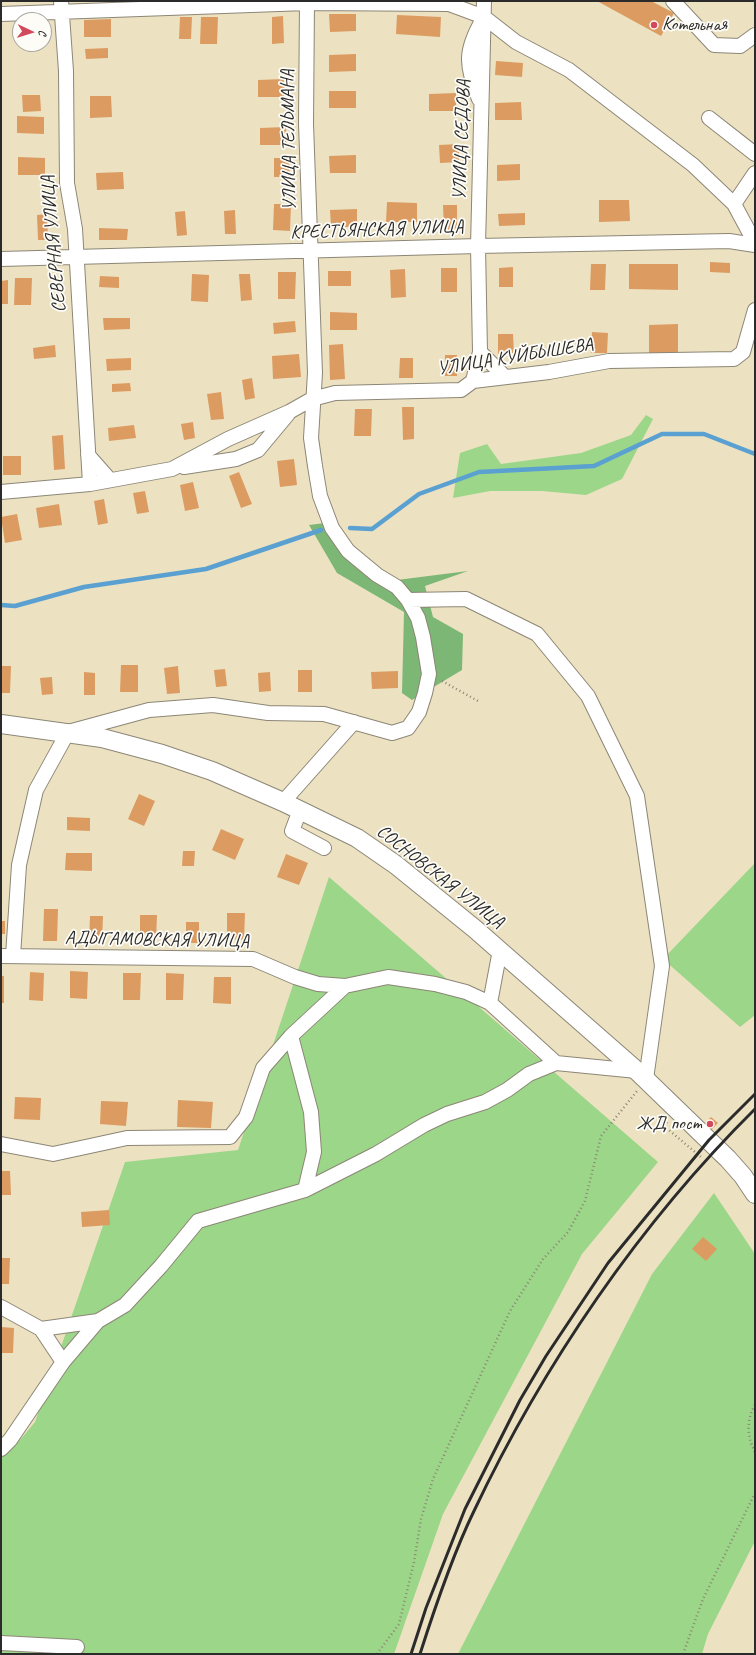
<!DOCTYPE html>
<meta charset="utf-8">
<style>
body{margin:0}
#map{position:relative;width:756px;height:1655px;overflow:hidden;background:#ece2c2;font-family:Caveat,sans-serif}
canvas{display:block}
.frame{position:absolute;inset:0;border:2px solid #2b2b2b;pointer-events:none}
.north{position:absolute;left:12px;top:12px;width:40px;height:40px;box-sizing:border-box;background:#fdfcf7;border:1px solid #a9a8a5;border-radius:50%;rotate:94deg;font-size:11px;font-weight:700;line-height:16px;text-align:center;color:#2b2b2b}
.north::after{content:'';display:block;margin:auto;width:14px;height:18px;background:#d1495b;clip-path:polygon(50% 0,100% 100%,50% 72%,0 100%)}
</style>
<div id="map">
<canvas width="756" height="1655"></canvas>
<div class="frame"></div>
<div class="north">С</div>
</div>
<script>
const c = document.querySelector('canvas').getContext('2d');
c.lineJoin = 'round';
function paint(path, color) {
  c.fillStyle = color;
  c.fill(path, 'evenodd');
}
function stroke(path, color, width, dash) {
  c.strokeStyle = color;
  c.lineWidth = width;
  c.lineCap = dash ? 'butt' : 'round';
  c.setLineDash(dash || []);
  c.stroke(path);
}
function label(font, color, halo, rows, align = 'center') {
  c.font = font + ' Caveat,sans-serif';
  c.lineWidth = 3.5;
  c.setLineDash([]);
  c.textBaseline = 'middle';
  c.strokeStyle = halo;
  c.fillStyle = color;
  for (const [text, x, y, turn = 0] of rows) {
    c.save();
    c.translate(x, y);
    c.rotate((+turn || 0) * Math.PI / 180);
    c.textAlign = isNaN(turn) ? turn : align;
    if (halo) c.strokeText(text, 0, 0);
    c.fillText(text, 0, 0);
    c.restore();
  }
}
paint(new Path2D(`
 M646 415 653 419 622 479 586 495 542 491H490L453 498 460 453 487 444 501 464 581 453 631 435Z
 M755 863V1015L740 1027 663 959Z
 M329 877 658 1162 582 1254 443 1514 394 1654H1V1456L19 1439 20 1440 35 1422 125 1162 238 1150Z
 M714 1193 755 1254V1541L708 1634 702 1654H458L652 1274Z`), '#9bd689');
paint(new Path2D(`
 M325 523 381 582 468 571 425 586 433 617 463 634 462 670 412 700 402 693 404 612 337 573 309 525Z`), '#7cb775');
stroke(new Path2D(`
 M350 528 372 529 419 494 479 472 594 466 662 434H704L755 454
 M1 605 15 606 84 587 206 569 321 530`), '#5aa0d0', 4.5);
paint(new Path2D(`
 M597 1H651L674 13 661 36Z
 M329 14H356V31L330 32Z
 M397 15 441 17 440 37 396 34Z
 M283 16 284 43 272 44V17Z
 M180 17H192L191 39H179Z
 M201 17H218L217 44H200Z
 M111 19V37H84V20Z
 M28 44H39V51L28 52Z
 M108 48V58L86 59 85 49Z
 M356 54V71L329 72V55Z
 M496 61 523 63 522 77 495 75Z
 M284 79 285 97H258V80Z
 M329 91H356V108H329Z
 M456 93V111H429V94Z
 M22 95H40L41 111 23 112Z
 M90 96H111L112 117 90 118Z
 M521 102 522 120H495V103Z
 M17 116 44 117V134L17 133Z
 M286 127 287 145H260V128Z
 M459 144V162L440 163 439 145Z
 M356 155V173H330L329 156Z
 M18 157 45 158V175H18Z
 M274 158H289L290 177H274Z
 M520 164V180L497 181V165Z
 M123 172 124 189 97 190 96 173Z
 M599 200H629L630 221 599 222Z
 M387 202 417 203V222H386Z
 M274 204H291L290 231 273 230Z
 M443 205H457V229L444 230Z
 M357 209V227H331L330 210Z
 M235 210 236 234H225L224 211Z
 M185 211 187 235 177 236 175 212Z
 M525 213V225L499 226 498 214Z
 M47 214 48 240H38L37 215Z
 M99 228 128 229 127 240H99Z
 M710 262 730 263V273L710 272Z
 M591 264H606L605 290H590Z
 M629 264H678V290L629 289Z
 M513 267V287H499V268Z
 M441 268H457V292H441Z
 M405 269 406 297 391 298 390 270Z
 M328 271H351V286H328Z
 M278 272H296L295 299H278Z
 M192 274 209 275 208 302 191 301Z
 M239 274H250L252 300 241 301Z
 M100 276 119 277V288L99 287Z
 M15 278H32L31 305H14Z
 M8 280V304H1V281Z
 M330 312 357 313V330H330Z
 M103 318H130V329L104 330Z
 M295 321 296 332 274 334 273 323Z
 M678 324V353H649V325Z
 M592 332 608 333 607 353H591Z
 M498 334H513L514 353 498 354Z
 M343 344 345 379 330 380 329 345Z
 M55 345 56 357 34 359 33 348Z
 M299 354 301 377 273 379 272 356Z
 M445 355H457V376H445Z
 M131 358V370L107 371 106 359Z
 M400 358H413V378H399Z
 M252 378 255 398 245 400 242 380Z
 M130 383 131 391 112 392V384Z
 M221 392 224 419 211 420 207 394Z
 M402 407H414V439L403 440Z
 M355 409H372L371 436H354Z
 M193 422 195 438 184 440 181 424Z
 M134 425 136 438 109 441 108 428Z
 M63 435 65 469 54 470 52 436Z
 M3 456H21V475H3Z
 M294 459 297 485 280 487 277 461Z
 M239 472 252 504 241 508 229 476Z
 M193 482 199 508 185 511 180 485Z
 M145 491 149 512 137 514 133 493Z
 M104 499 108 523 98 525 94 501Z
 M59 504 62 525 39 528 36 508Z
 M17 514 22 540 5 543 1 517Z
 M121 665H138V692H120Z
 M1 666H11L10 693H1Z
 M178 666 180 693 167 694 164 668Z
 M225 669 227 686 216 687 214 670Z
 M298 670H312V692H298Z
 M398 671V688L372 689 371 672Z
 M84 672 95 673V695H84Z
 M270 672 271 691 259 692 258 673Z
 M52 677 53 694 42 695 40 678Z
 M139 794 155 801 144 826 128 819Z
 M67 817 90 818V831L67 830Z
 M221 829 244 839 235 860 212 850Z
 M183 851H195L194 866H182Z
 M66 853H92V871L65 870Z
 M286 854 308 863 299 885 277 877Z
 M44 909H58L57 941H43Z
 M227 913H245L244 940 227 939Z
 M140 915H157L156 940H140Z
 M90 916H103L102 942H89Z
 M1 921H5V934H1Z
 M186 922H199V943H186Z
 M70 971 88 972 87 999 70 998Z
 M30 972 44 973 43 1001 29 1000Z
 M123 973H141L140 1000H123Z
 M166 973 184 974 183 1000H166Z
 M1 976H4V1003H1Z
 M214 977H231V1004L213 1003Z
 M15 1097 41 1098 40 1120 14 1119Z
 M178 1100 213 1102 211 1128 177 1127Z
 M101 1101 128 1102 126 1126 100 1124Z
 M711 1117 718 1123 709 1132 703 1125Z
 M1 1171H10L11 1195H1Z
 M109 1210 110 1225 82 1227 81 1212Z
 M703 1237 717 1249 706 1261 692 1249Z
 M1 1258H10L9 1284H1Z
 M1 1327 14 1328 13 1353H1Z`), '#dc9b61');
const minor = new Path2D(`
 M61 1 66 71 67 183 75 229 90 484
 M673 1 714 45 740 46 755 35
 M1 14 307 3 449 4 484 17 516 42 569 70 693 165 734 204 755 243
 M479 99C466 64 464 52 483 19
 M709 118 755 154
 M734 204 755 173
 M1 259 478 246 729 241 755 245
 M480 352 505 377
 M473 381 480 352 478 246 484 1
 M88 455 110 480
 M184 467 236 459 258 450 288 414
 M1 492 90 484 172 469 228 439 289 412 312 399 335 393 461 390 473 381 549 372 609 361 734 359 743 352 755 310
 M408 600 466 599 537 634 588 696 637 796 662 966 646 1079
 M283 802 354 722
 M300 810 292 831 324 848
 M500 950 490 1003 556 1063 637 1071
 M1 956 253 959 295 977 318 984 345 986
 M13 956 19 865 36 790 68 732 149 710 213 705 268 713 324 714 392 733 408 728 419 712 425 693 429 674 423 637 418 618 408 600 397 587 377 575 348 551 332 528 320 496 315 466 311 438 315 373 306 124 307 1
 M291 1036 311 1112 314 1152 305 1190
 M1 1144 53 1154 127 1138 230 1137 246 1117 263 1068 291 1036 345 986 388 977 435 984 466 992 490 1003
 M1 1307 41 1329 98 1321
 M41 1329 63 1362
 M1 1449 10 1440 63 1362 98 1321 125 1305 161 1266 198 1221 305 1190 376 1154 424 1125 447 1114 485 1102 507 1090 529 1074 556 1063
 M1 1643 77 1647`);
const major = new Path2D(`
 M1 724 102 738 162 754 212 771 283 802 357 838 396 865 475 929 637 1071 728 1159 743 1176 755 1194`);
stroke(minor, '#8c8676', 16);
stroke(major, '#8c8676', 20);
stroke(new Path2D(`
 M442 681 478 701
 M667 1122 664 1126 701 1157
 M755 1405C746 1420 747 1437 755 1452
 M377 1654 399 1624 414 1562 421 1519 433 1479 510 1311 543 1259 568 1232 585 1201 601 1136 637 1091
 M683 1654 703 1599 755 1493`), '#8c8676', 2.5, [1, 3]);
stroke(minor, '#fff', 14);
stroke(major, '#fff', 18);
stroke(new Path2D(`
 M411 1654 426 1608 465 1509 520 1400 546 1356 608 1263 709 1140 755 1094
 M420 1654C435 1607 452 1556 474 1511 543 1365 640 1223 755 1109`), '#2b2b2b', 3);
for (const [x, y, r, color] of [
 [654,25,4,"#d1495b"],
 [710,1124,4,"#d1495b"]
]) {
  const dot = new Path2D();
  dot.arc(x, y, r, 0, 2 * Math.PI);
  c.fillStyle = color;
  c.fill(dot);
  stroke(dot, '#fdfcf7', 1.5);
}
label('19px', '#2b2b2b', '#fdfcf7', [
 ["Котельная",662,25],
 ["ЖД пост",702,1124,"right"]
], 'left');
label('19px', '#2b2b2b', '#fdfcf7', [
 ["УЛИЦА ТЕЛЬМАНА",289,140,-91],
 ["УЛИЦА СЕДОВА",462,140,-88],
 ["КРЕСТЬЯНСКАЯ УЛИЦА",377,230,-2],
 ["СЕВЕРНАЯ УЛИЦА",54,244,-95],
 ["УЛИЦА КУЙБЫШЕВА",515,357,-9],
 ["СОСНОВСКАЯ УЛИЦА",440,877,38],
 ["АДЫГАМОВСКАЯ УЛИЦА",157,940,1]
]);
</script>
